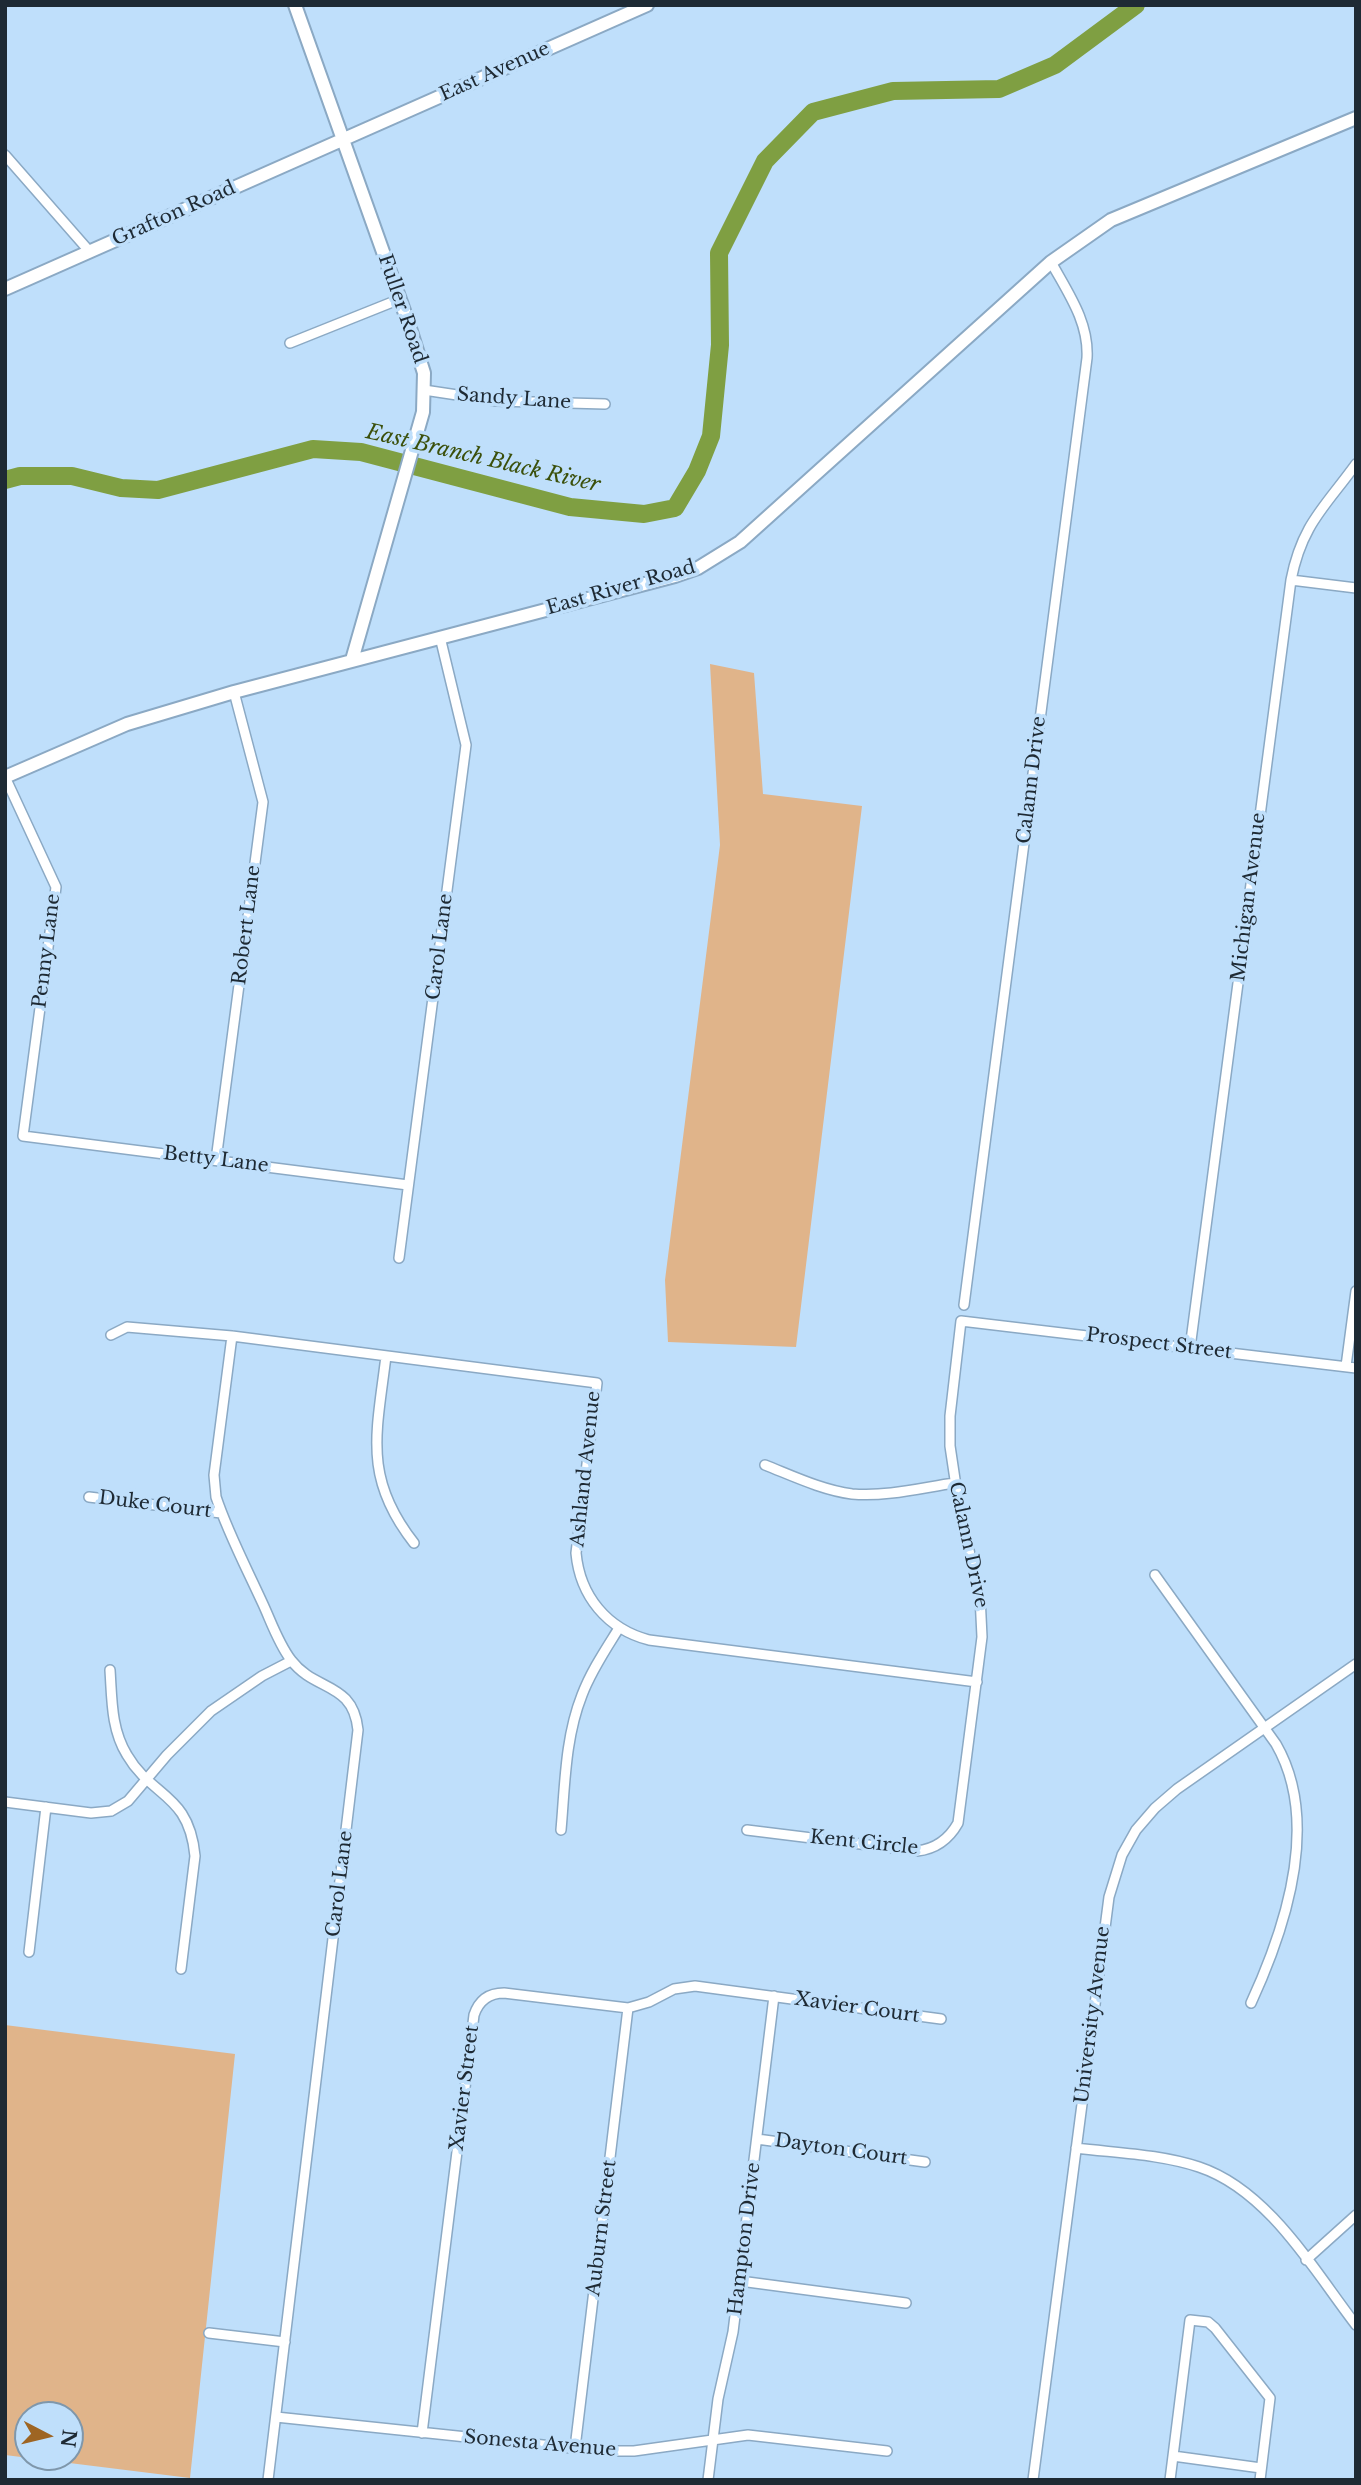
<!DOCTYPE html>
<style>
body{margin:0}
#map{position:relative;width:1361px;height:2485px;overflow:hidden;background:#bfdffb;font-family:"Libre Baskerville",serif}
canvas{display:block}
.frame{position:absolute;inset:0;border:7px solid #1e2a34;pointer-events:none}
.north{position:absolute;left:14px;top:2401px;width:70px;height:70px;box-sizing:border-box;background:#bfdffb;border:2px solid #7f97ab;border-radius:50%;rotate:97deg;font-size:19px;font-weight:700;line-height:28px;text-align:center;color:#1e2a34}
.north::after{content:'';display:block;margin:auto;width:24px;height:32px;background:#9e6523;clip-path:polygon(50% 0,100% 100%,50% 72%,0 100%)}
</style>
<div id="map">
<canvas width="1361" height="2485"></canvas>
<div class="frame"></div>
<div class="north">N</div>
</div>
<script>
const c = document.querySelector('canvas').getContext('2d');
c.lineJoin = 'round';
function paint(path, color) {
  c.fillStyle = color;
  c.fill(path, 'evenodd');
}
function stroke(path, color, width, dash) {
  c.strokeStyle = color;
  c.lineWidth = width;
  c.lineCap = dash ? 'butt' : 'round';
  c.setLineDash(dash || []);
  c.stroke(path);
}
function label(font, color, halo, rows, align = 'center') {
  c.font = font + ' "Libre Baskerville",serif';
  c.lineWidth = 7;
  c.setLineDash([]);
  c.textBaseline = 'middle';
  c.strokeStyle = halo;
  c.fillStyle = color;
  for (const [text, x, y, turn = 0] of rows) {
    c.save();
    c.translate(x, y);
    c.rotate((+turn || 0) * Math.PI / 180);
    c.textAlign = isNaN(turn) ? turn : align;
    if (halo) c.strokeText(text, 0, 0);
    c.fillText(text, 0, 0);
    c.restore();
  }
}
paint(new Path2D(`
 M710 664 754 673 763 794 862 806 796 1347 668 1342 665 1280 720 845Z
 M5 2025 235 2054 190 2478 5 2455ZM28 2415H70V2457H28Z`), '#e0b48a');
stroke(new Path2D(`
 M5 480 20 476H72L121 488 158 490 313 449 361 452 570 507 644 514 675 508 697 471 711 436 720 345 719 253 765 161 813 112 893 91 999 89 1055 65 1136 5`), '#7f9f42', 18);
const street = new Path2D(`
 M5 155 90 252
 M290 343 400 299
 M424 390 497 401 605 404
 M1291 580 1356 588
 M5 777 56 887 23 1136 408 1185
 M216 1160 263 802 234 692
 M399 1258 466 745 440 637
 M964 1305 1087 358C1089 322 1068 293 1051 262
 M111 1335 127 1327 232 1336 597 1383 576 1553C580 1596 607 1629 649 1640L977 1682
 M232 1336 214 1475 216 1497C228 1533 246 1567 262 1602 271 1621 278 1643 291 1660 315 1692 353 1681 358 1730L268 2480
 M1190 1348 1291 580C1302 524 1325 507 1356 464
 M386 1356C377 1432 362 1477 414 1543
 M1346 1366 1356 1291
 M765 1465C793 1476 822 1490 852 1494 886 1497 921 1488 954 1483
 M89 1497 221 1513
 M1155 1575 1276 1744C1321 1822 1286 1927 1251 2003
 M110 1670C112 1699 111 1729 127 1755 152 1798 189 1793 195 1856L181 1969
 M5 1802 91 1813 111 1811 128 1801 167 1755 211 1711 262 1676 291 1661
 M561 1830C565 1785 565 1738 582 1695 591 1671 606 1649 619 1628
 M747 1830 917 1851C936 1849 949 1839 958 1823L982 1637 980 1596 960 1513 950 1446V1416L961 1321 1356 1368
 M29 1952 46 1807
 M757 2139 925 2162
 M1076 2148C1116 2153 1160 2154 1199 2167 1268 2190 1313 2269 1356 2325
 M1306 2260 1356 2215
 M740 2281 906 2303
 M209 2333 285 2342
 M276 2417 600 2451H634L748 2435 887 2451
 M422 2433 474 2015C479 2000 489 1993 504 1993L628 2008 649 2002 674 1989 695 1986 941 2019
 M575 2448 628 2008
 M1173 2456 1261 2468
 M708 2480 718 2399 733 2332 774 1996
 M1033 2480 1109 1897 1122 1855 1136 1830 1155 1808 1177 1789 1356 1664
 M1170 2480 1190 2320 1208 2322 1215 2328 1270 2398 1260 2480`);
const secondary = new Path2D(`
 M295 5 408 322 424 373 423 412 352 660
 M5 289 647 5
 M5 777 127 724 234 692 675 576 698 568 740 542 1051 262 1111 220 1356 118`);
stroke(street, '#8ba9c4', 12);
stroke(secondary, '#8ba9c4', 16);
stroke(street, '#fff', 9);
stroke(secondary, '#fff', 12);
label('19px', '#1e2a34', '#bfdffb', [
 ["East Avenue",495,72,-24],
 ["Grafton Road",174,214,-24],
 ["Fuller Road",402,309,71],
 ["Sandy Lane",514,399,4],
 ["East River Road",621,588,-16],
 ["Calann Drive",1032,780,-83],
 ["Michigan Avenue",1249,897,-83],
 ["Robert Lane",247,925,-83],
 ["Carol Lane",440,947,-83],
 ["Penny Lane",47,951,-83],
 ["Betty Lane",216,1160,7],
 ["Prospect Street",1159,1344,7],
 ["Ashland Avenue",586,1469,-84],
 ["Duke Court",155,1505,7],
 ["Calann Drive",968,1545,78],
 ["Kent Circle",864,1843,6],
 ["Carol Lane",340,1884,-83],
 ["Xavier Court",857,2008,8],
 ["University Avenue",1093,2015,-83],
 ["Xavier Street",465,2088,-83],
 ["Dayton Court",841,2150,8],
 ["Auburn Street",602,2228,-83],
 ["Hampton Drive",745,2239,-83],
 ["Sonesta Avenue",540,2444,5]
]);
label('italic 21px', '#3b500b', '#bfdffb', [
 ["East Branch Black River",483,459,13]
]);
</script>
